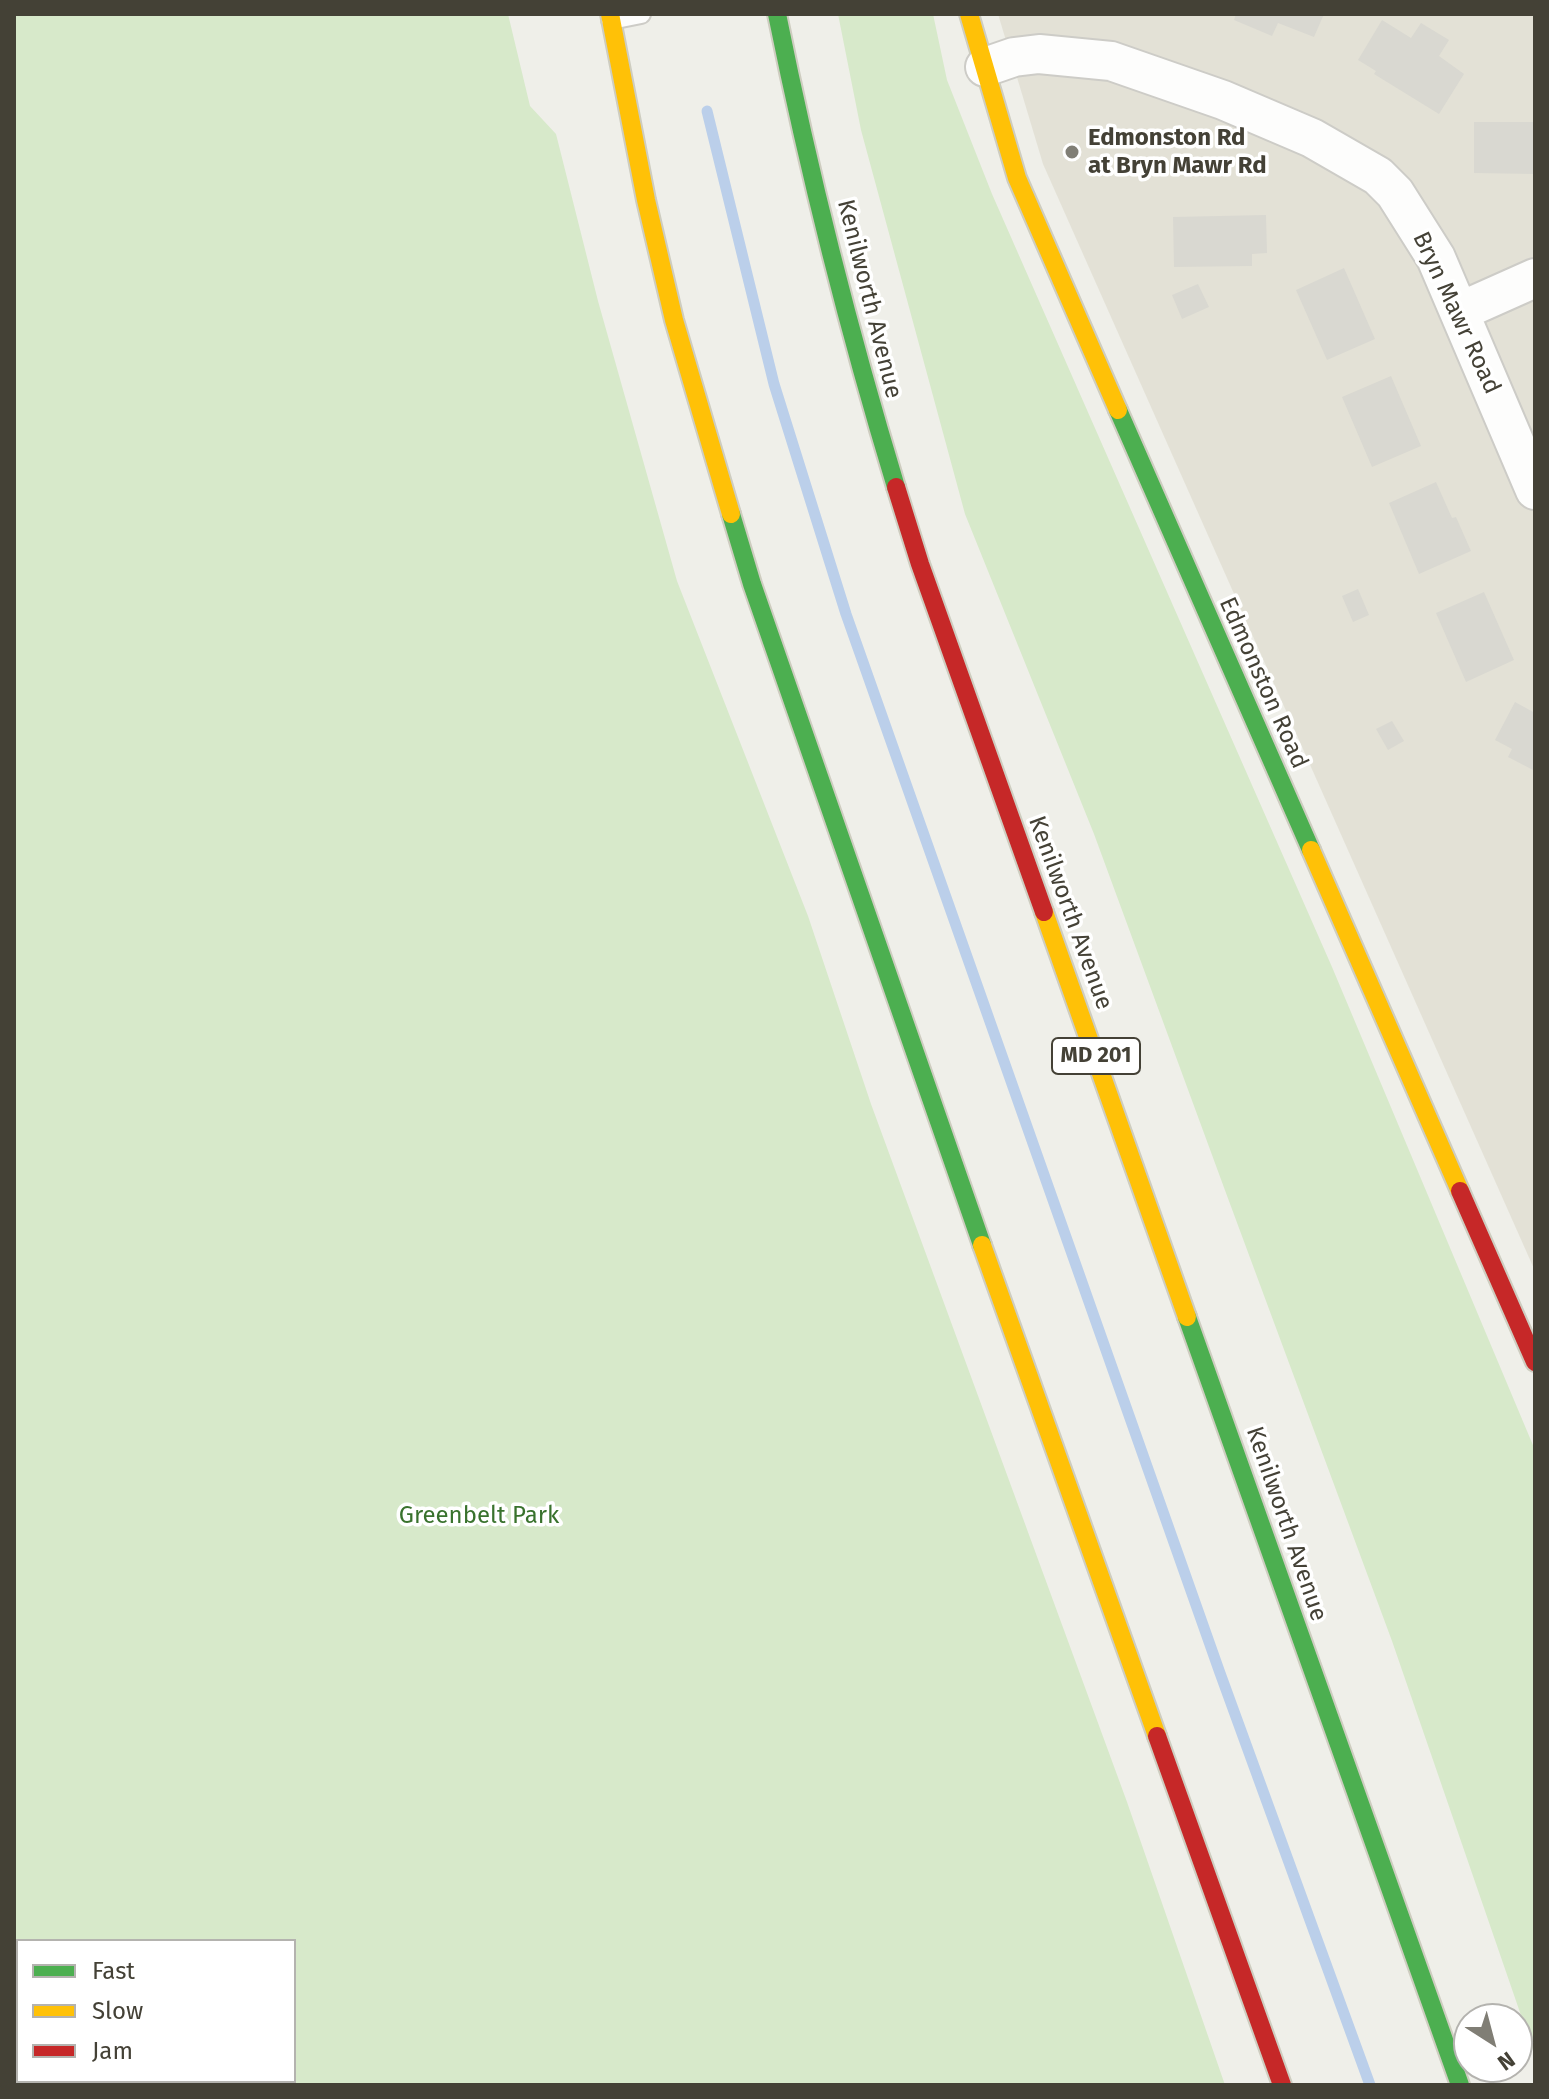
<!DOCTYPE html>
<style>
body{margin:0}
#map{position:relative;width:1549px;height:2099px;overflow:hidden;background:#efefe9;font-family:"Fira Sans",sans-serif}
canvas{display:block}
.frame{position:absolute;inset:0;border:16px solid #444136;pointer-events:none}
.legend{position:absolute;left:16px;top:1939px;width:280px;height:144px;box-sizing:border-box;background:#fff;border:2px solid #b4b3af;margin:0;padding:10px 14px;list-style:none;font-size:24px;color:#444136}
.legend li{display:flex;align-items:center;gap:16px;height:40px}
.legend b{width:40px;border:2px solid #b4b3af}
.north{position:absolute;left:1453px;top:2003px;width:80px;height:80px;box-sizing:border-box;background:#fff;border:2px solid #b4b3af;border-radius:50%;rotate:144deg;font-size:22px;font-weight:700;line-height:32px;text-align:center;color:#444136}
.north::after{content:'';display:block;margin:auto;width:28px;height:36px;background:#807e75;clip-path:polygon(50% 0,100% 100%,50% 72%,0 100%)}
</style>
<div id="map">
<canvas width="1549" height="2099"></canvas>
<div class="frame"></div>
<ul class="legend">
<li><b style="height:10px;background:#4caf50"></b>Fast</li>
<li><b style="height:10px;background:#ffc107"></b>Slow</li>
<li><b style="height:10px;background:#c62828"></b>Jam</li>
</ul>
<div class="north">N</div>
</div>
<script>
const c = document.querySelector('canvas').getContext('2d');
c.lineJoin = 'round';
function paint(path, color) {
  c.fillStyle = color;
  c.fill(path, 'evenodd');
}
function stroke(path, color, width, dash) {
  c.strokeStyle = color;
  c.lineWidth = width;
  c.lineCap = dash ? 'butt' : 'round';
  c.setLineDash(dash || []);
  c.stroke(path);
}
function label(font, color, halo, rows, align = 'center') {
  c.font = font + ' "Fira Sans",sans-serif';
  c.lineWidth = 7;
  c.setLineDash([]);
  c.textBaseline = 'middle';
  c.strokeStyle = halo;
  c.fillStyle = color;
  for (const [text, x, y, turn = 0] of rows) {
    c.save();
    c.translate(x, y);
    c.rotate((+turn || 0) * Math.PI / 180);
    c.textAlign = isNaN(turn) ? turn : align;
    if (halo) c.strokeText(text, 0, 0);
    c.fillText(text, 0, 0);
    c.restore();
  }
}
paint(new Path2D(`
 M998 14H1535V1271L1043 164Z`), '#e3e1d6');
paint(new Path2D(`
 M14 14H508L530 106 556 134 598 301 677 581 808 916 871 1104 1127 1802 1225 2085H14ZM18 1941H294V2081H18Z
 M838 14H933L947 80 992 194 1332 967 1535 1450V2056L1392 1641 1226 1193 1094 834 965 514 861 130Z`), '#d7e9ca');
stroke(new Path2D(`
 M707 111 774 384 846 614 1220 1673 1370 2085`), '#bbcfea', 11);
paint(new Path2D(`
 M1236 14H1324L1314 37 1278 23 1272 36 1234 20Z
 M1382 20 1411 38 1421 23 1449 40 1439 56 1464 74 1439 114 1374 74 1376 71 1358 60Z
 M1474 122H1535V174L1474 173Z
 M1266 215 1267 253 1252 254V266L1174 267 1173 217Z
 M1344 268 1375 339 1327 360 1296 290Z
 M1198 284 1209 307 1182 319 1172 295Z
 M1391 376 1421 446 1372 467 1342 397Z
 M1436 482 1452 518 1456 517 1471 551 1419 574 1389 503Z
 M1358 589 1369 615 1353 622 1342 596Z
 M1484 592 1514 660 1466 682 1436 613Z
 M1515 702 1535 713V771L1508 757 1512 749 1495 740Z
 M1392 721 1404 741 1388 750 1376 729Z`), '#d9d8d1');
const lane = new Path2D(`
 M611 20 641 14`);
const street = new Path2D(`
 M985 67 1014 57 1039 54 1111 61 1223 100 1312 138 1378 176 1395 193 1436 258 1535 490
 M1461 311 1535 278`);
const fast = new Path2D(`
 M777 14C809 173 849 332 896 487
 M1118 410 1311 850
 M731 514 752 584 982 1245
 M1187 1317 1460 2085`);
const slow = new Path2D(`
 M610 14 646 200 674 320 731 514
 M969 14 1017 178 1118 410
 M1311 850 1460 1191
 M1044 912 1187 1317
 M982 1245 1157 1736`);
const jam = new Path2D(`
 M896 487 920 564 1044 912
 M1460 1191 1535 1362
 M1157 1736 1282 2085`);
stroke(lane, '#cdccc7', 22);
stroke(street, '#cdccc7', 42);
stroke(fast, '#cecdc0', 22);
stroke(slow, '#cecdc0', 22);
stroke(jam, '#cecdc0', 22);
stroke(lane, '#fdfdfc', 18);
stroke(street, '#fdfdfc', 38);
stroke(fast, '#4caf50', 18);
stroke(slow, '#ffc107', 18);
stroke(jam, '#c62828', 18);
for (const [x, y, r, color] of [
 [1072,152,8,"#807e75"]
]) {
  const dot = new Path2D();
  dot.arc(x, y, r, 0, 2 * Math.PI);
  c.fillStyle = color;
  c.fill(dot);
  stroke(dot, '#fff', 3);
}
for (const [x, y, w] of [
 [1096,1056,88]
]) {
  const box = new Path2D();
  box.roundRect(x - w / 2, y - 18, w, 36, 6);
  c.fillStyle = '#fff';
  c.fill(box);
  stroke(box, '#444136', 2);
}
label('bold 22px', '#444136', null, [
 ["MD 201",1096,1056]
]);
label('bold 24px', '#444136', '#fff', [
 ["Edmonston Rd",1088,138],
 ["at Bryn Mawr Rd",1088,166]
], 'left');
label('24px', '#444136', '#fff', [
 ["Kenilworth Avenue",869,299,76],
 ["Bryn Mawr Road",1456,313,65],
 ["Edmonston Road",1263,683,66],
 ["Kenilworth Avenue",1070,913,70],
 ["Kenilworth Avenue",1286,1524,71]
]);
label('24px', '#39722d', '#fff', [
 ["Greenbelt Park",479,1516]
]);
</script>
